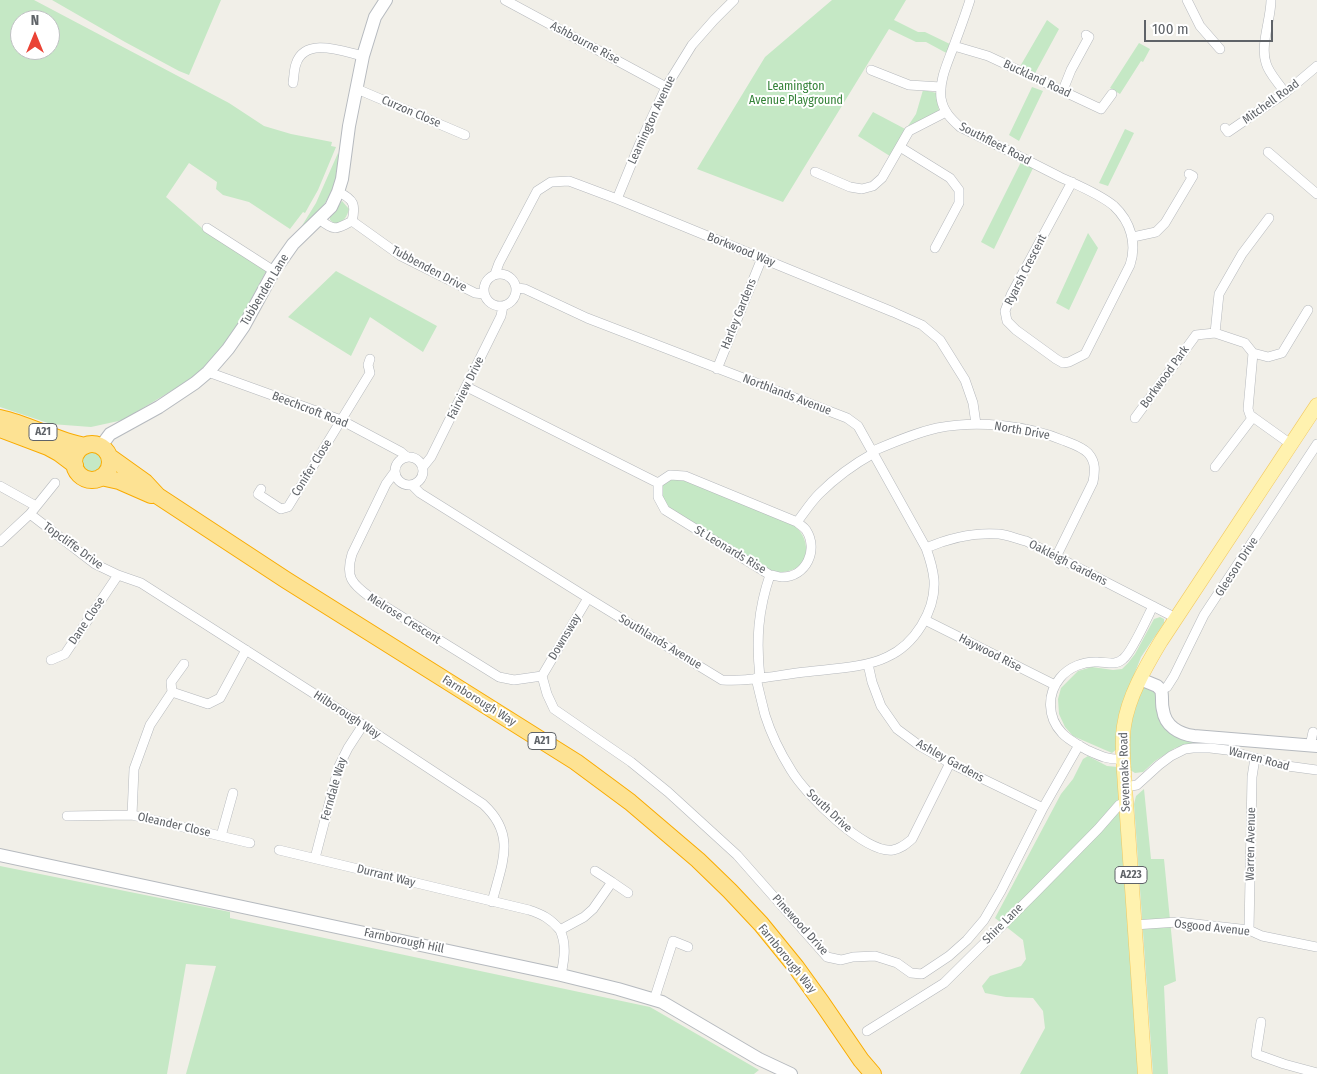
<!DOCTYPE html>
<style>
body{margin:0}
#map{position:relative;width:1317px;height:1074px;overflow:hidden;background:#f1efe8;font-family:"Fira Sans Condensed",sans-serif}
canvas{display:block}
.north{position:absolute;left:10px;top:10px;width:50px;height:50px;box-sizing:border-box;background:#fff;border:1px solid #bfc1c3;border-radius:50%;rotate:0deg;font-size:14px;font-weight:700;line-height:20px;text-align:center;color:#5f6368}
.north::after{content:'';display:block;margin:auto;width:18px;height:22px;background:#ea4335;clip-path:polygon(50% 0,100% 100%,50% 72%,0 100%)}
.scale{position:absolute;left:1144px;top:20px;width:129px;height:22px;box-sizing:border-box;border:2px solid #5f6368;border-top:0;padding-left:6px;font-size:15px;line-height:18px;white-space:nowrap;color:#5f6368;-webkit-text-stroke:4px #fff;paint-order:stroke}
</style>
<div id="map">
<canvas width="1317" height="1074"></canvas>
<div class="north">N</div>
<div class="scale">100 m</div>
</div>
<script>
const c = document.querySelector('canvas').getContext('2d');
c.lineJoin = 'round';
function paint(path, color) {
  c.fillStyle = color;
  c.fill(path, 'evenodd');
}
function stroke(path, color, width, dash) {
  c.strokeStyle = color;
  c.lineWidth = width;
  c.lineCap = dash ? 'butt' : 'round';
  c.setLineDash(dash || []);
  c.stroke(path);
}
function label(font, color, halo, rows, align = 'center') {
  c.font = font + ' "Fira Sans Condensed",sans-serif';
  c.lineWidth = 4;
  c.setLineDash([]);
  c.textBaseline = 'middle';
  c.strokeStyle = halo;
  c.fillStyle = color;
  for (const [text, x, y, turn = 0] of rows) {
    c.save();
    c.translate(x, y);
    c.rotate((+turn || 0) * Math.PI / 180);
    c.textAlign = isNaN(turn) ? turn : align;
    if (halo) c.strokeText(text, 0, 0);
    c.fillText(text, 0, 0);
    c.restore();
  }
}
paint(new Path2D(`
 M0 0H34L229 103 264 126 291 134 332 142 331 146 336 147 318 190 305 213 303 212 290 229 249 202 223 195 216 189 217 182 189 163 166 197 202 228 268 272 265 273 226 347 196 376 123 420 91 427 51 424 0 407ZM20 20H50V50H20Z
 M52 0H221L189 75 179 71 125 42Z
 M832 0H906L894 20 918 32H925L954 46 950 55 926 42H916L889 29 783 202 697 169 765 57Z
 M1047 20 1059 29 1033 77 1018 70Z
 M1139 43 1150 49 1143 62 1141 61 1120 94 1110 88Z
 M1032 87 1043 91 1019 141 1009 135Z
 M923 90 937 93 939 111 908 126 916 114Z
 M873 112 909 131 893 158 858 136Z
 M1125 129 1134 133 1108 186 1099 183Z
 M338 153 340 160 335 186 322 208 295 237 316 203Z
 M1023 158 1035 164 994 249 981 242Z
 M342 201 349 209C347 217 344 221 336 225L330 220V217Z
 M1088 233 1098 248 1069 310 1056 303Z
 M336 271 437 326 423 352 370 317 351 356 288 317Z
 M80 462a12 12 0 1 1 24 0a12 12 0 1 1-24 0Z
 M671 480H684L794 525C813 541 810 570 783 572 779 573 775 572 771 571L668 507 662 496V485Z
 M1160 617 1164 619V623L1141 657 1124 701 1118 718 1117 749 1112 753 1073 736 1065 727 1059 714 1058 699 1061 688 1078 671 1092 667 1113 670 1122 669 1128 663 1135 654 1154 619Z
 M1143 687 1154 691 1188 740 1198 743 1175 748 1155 761 1143 772 1135 773 1130 770 1128 744 1130 721Z
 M1088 756 1107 766 1118 767 1141 1074H1020L1045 1028 1043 1011 1033 998 1006 997 985 993 982 986 990 976 1021 966 1026 959 1023 940 995 918 1061 794 1073 779 1083 759Z
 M1144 789 1151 859H1164L1176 981 1164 986 1168 1074H1153L1134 804 1136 796Z
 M0 866 230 912V918L650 1007 759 1070 754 1074H186L216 966 186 964 167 1074H0Z`), '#c5e8c5');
const street = new Path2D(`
 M505 0 666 87
 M970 0C965 16 959 32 953 48 947 64 939 81 941 98 943 111 951 119 960 127 993 143 1027 160 1060 177 1077 185 1100 194 1114 206 1131 222 1137 244 1130 265L1085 354 1069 362 1063 363 1056 359 1016 330 1007 321 1005 311 1011 295 1072 182
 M1187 0 1200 26 1220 49
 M1271 0C1271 19 1260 45 1266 63 1269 74 1279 83 1285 93
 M954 46 988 56 1101 109 1112 94
 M871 70 909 85 941 87
 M293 83C294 77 294 69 296 64 305 36 344 52 363 56
 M357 89 465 135
 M1063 90 1071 70 1089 37 1086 35
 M1225 128 1228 132 1285 93 1317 66
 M900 147 950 178 959 190V203L935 248
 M1268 152 1317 194
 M815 172 850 187 862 189 873 186 882 178 909 131 946 112
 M617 199 640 143 666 87 692 45 714 20 734 0
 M319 219C334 231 335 230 352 221 356 205 354 199 338 192
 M352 221 401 256 475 293 484 294
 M207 228 274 271
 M1133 237 1156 232 1165 223 1193 176 1189 174
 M484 290a16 16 0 1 1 32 0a16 16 0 1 1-32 0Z
 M495 274 499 263 537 191 551 182 569 181 617 199 893 312 922 325 940 340 965 380 973 403 976 424
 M1215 333 1219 294 1242 254 1269 218
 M1253 353 1268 357 1282 353 1308 310
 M717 369 762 258
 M208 372 341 420 401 452 407 457
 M467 387 658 483
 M1135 418 1196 335 1215 333 1245 343 1253 353 1248 409 1250 415 1292 445
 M873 451C894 442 915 433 937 428 977 420 1027 425 1065 441 1073 444 1082 447 1088 453 1096 462 1095 471 1093 482L1056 557
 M395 471a14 14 0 1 1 28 0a14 14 0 1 1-28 0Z
 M423 467 431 457 501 316 503 306
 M1215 467 1253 417
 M394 473 386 484 352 554C345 577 352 584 370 597L499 677 514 680 542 676
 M670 475 685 476 797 522C800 525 804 527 806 530 819 550 806 577 782 577 778 577 774 575 770 575L665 510 658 497V483Z
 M412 485 420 493 588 598 722 680C749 682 778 675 805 672 829 669 865 668 887 657 914 645 936 611 934 580 933 569 930 559 926 548L858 426 847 418 587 318 525 289 517 288
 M0 486 36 506
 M261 489 258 494 281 509 288 507 370 373 368 365 370 359
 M30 514 95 564 118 575 141 583 363 725 483 804C517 835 502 863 492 902
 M797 522C804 513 811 502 819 494 836 477 854 464 874 453
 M0 542 30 514 55 483
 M926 548C949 538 973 532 999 534 1008 535 1017 539 1026 541L1176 618
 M925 620 1055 685
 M51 660 65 654 118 575
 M868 664 872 682 881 706 897 729 920 746 950 763 1043 808
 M542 676 547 694 554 709 631 762 668 792 737 855 827 957 841 960 853 957 875 956 897 963 911 973 922 974 949 956 967 940 984 920 1001 891 1043 808 1079 745
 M542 676 588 598
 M756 678C759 691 762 703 765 715 771 734 781 754 791 770 805 794 865 854 893 850 902 848 906 844 912 839L950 763
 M760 678C756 640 758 610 770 575
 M1161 690 1167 687 1174 676 1204 615 1317 444
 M172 692 171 682 184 664
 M1310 746 1313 732
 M1123 759C1108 760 1100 756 1087 750 1079 745 1068 740 1062 733 1047 717 1047 694 1060 678 1069 667 1084 661 1098 662 1107 662 1115 666 1123 659 1132 652 1147 618 1153 606
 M1125 787 1137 785 1159 765 1171 756 1185 749 1193 748H1210L1227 750 1280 765 1317 770
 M132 815 134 769 150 725 172 692 208 704 220 698 246 650
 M67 816 132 815 250 843
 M221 836 233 793
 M279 850 529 910C542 914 551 919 560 930
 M315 858 339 766 348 748 363 725
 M612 882 628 893
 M1134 925 1178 922 1249 930 1262 936 1317 947
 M1249 930 1252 777 1255 758
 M561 975C564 960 567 945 560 930L584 917 593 909 612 882 595 871
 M654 1000 673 941 688 947
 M1261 1022 1256 1054 1284 1064 1317 1073
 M867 1031 944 983 1034 894 1098 829 1119 805 1126 802`);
const secondary = new Path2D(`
 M101 446 110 434 159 407 195 383 208 372 228 349 244 326 274 271 293 244 331 207 338 192 342 179 349 126 363 56 375 17 386 0
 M1140 679 1157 686 1161 690C1163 696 1161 703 1163 710 1165 726 1179 734 1194 736L1317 746
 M0 855 561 975 618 989 662 1002 759 1059 791 1074`);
const primary = new Path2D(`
 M1145 1074 1125 787C1124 767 1121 746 1124 726 1128 697 1146 666 1161 641L1317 405`);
const highway = new Path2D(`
 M0 418C29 424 56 441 85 446
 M0 429 48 447 59 453 75 465
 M74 462a18 18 0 1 1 36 0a18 18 0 1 1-36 0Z
 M110 457 145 482 158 496 286 580 576 762 630 802 698 860 730 891 761 924 796 967 822 1003 861 1060 873 1074
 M101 477 119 481 151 495`);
stroke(street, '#b5b8bc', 10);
stroke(secondary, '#b6babf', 14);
stroke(primary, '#f2c960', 15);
stroke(highway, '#f9ab00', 18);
stroke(street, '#fff', 9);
stroke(secondary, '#fff', 12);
stroke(primary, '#fff2af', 14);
stroke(highway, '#fde293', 16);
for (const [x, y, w] of [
 [43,432,28],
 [542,741,28],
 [1131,875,32]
]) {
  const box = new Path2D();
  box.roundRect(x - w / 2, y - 8.5, w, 17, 4);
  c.fillStyle = '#fff';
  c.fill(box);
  stroke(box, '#5f6368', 1);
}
label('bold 11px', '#5f6368', null, [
 ["A21",43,432],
 ["A21",542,741],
 ["A223",1131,875]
]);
label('12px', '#5f6368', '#fff', [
 ["Ashbourne Rise",585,43,28],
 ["Buckland Road",1037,79,25],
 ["Mitchell Road",1271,102,-36],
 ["Curzon Close",411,112,23],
 ["Leamington Avenue",652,120,-65],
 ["Southfleet Road",995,144,27],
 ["Borkwood Way",741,250,22],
 ["Tubbenden Drive",429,269,28],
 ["Ryarsh Crescent",1026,270,-63],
 ["Tubbenden Lane",265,290,-59],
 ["Harley Gardens",739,314,-68],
 ["Borkwood Park",1165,377,-54],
 ["Fairview Drive",466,388,-64],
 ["Northlands Avenue",787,395,21],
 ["Beechcroft Road",310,410,21],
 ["North Drive",1022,431,10],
 ["Conifer Close",312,468,-58],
 ["Topcliffe Drive",73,546,36],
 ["St Leonards Rise",730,550,31],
 ["Oakleigh Gardens",1068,563,27],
 ["Gleeson Drive",1237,567,-57],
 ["Melrose Crescent",404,619,32],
 ["Dane Close",87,621,-56],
 ["Downsway",565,637,-59],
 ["Southlands Avenue",660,642,31],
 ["Haywood Rise",990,653,27],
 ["Farnborough Way",479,701,32],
 ["Hilborough Way",347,715,33],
 ["Warren Road",1259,759,15],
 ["Ashley Gardens",950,761,29],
 ["Sevenoaks Road",1125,772,-92],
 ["Ferndale Way",334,789,-74],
 ["South Drive",829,811,43],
 ["Oleander Close",174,825,13],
 ["Warren Avenue",1251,844,-89],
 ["Durrant Way",386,876,14],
 ["Shire Lane",1003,924,-45],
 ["Pinewood Drive",800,925,48],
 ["Osgood Avenue",1212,928,6],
 ["Farnborough Hill",404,941,12],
 ["Farnborough Way",787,959,51]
]);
label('12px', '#348238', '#fff', [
 ["Leamington",796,87],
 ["Avenue Playground",796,101]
]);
</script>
